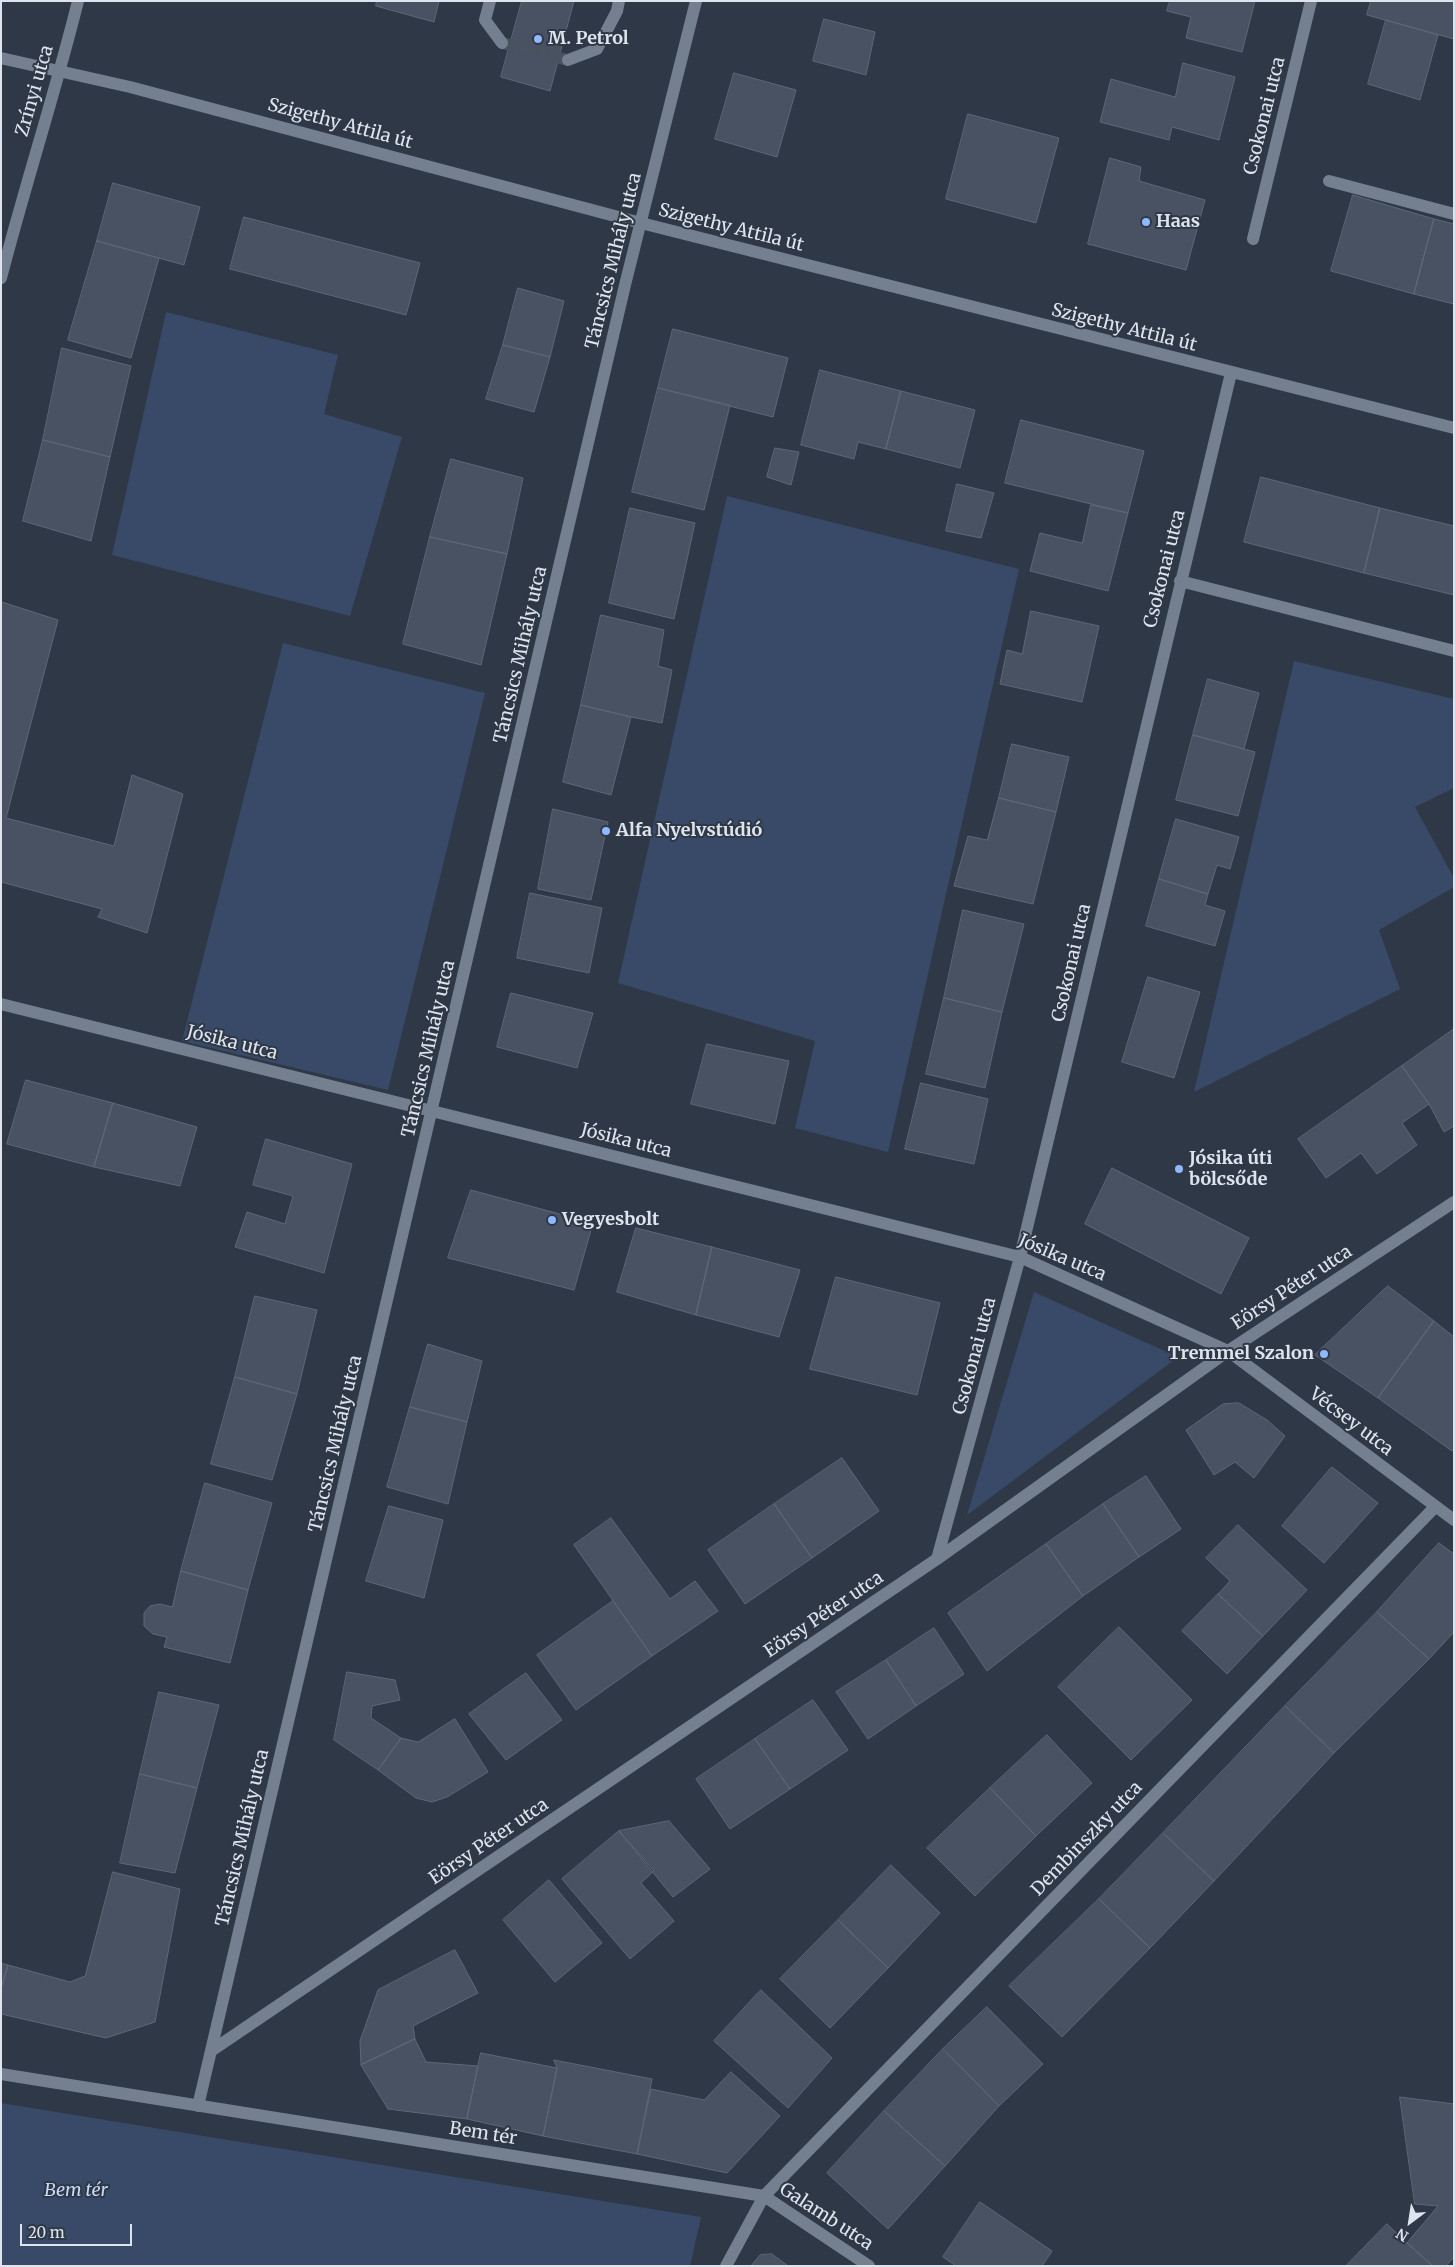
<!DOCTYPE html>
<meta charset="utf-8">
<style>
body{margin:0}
#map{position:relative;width:1455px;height:2267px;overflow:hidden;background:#2f3846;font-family:Merriweather,serif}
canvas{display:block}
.frame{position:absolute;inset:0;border:2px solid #dee4ee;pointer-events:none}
.north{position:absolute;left:1385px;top:2197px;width:50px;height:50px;-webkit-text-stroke:4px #2f3846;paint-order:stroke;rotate:211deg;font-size:14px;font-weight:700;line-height:20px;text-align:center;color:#dee4ee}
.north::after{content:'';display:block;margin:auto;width:18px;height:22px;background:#dee4ee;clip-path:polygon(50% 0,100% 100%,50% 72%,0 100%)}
.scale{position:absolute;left:20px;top:2224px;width:112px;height:22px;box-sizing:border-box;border:2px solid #dee4ee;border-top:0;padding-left:6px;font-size:15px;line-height:18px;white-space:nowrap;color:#dee4ee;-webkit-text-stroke:4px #2f3846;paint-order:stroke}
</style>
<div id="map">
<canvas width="1455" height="2267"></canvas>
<div class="frame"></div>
<div class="north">N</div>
<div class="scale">20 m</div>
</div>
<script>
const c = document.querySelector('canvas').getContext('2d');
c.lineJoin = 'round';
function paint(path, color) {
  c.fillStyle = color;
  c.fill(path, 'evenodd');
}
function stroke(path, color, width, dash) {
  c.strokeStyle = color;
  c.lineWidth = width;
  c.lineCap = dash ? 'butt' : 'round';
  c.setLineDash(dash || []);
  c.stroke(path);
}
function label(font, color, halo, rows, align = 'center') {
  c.font = font + ' Merriweather,serif';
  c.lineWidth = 4;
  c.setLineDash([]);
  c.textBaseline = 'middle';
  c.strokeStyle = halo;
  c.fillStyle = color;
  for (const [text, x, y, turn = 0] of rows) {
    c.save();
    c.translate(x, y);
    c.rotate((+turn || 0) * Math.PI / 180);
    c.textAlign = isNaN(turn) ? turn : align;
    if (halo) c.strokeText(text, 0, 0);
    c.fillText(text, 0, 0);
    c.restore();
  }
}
paint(new Path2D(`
 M166 312 338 355 324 414 402 437 350 616 112 555Z
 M727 496 1019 569 888 1152 795 1128 815 1041 618 983Z
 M283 643 485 693 388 1090 182 1041Z
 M1294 661 1454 699V788L1415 807 1454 878V887L1379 930 1400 989 1194 1092Z
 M1034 1292 1178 1357 967 1515Z
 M1 2103 701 2217 690 2266H1Z`), '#384a68');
const building = new Path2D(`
 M377 1H439L434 22 376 6Z
 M522 1H574L550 91 501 77Z
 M1170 1H1255L1242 52 1186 38 1191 17 1167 11Z
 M1371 1H1454V39L1367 15Z
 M824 19 875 32 866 75 813 61Z
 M1386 20 1438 35 1420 100 1368 84Z
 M1183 63 1235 77 1219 140 1172 127 1169 140 1100 122 1111 79 1175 97Z
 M734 73 796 90 777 157 715 139Z
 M968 114 1059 138 1036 223 946 199Z
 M1110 158 1141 167 1139 181 1205 200 1186 270 1088 244Z
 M113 183 200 207 184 265 97 241Z
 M1353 195 1434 219 1414 294 1331 271Z
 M244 217 420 263 406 315 230 269Z
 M1434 219 1454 224V304L1414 294Z
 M97 241 159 258 131 358 68 340Z
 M518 288 564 301 550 357 503 345Z
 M673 329 788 358 773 417 658 388Z
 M503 345 550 357 534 412 486 399Z
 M62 348 131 366 110 457 43 440Z
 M820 370 901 391 886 449 858 442 854 459 801 445Z
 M658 388 730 405 704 510 632 492Z
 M901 391 975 410 960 468 886 449Z
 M1021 420 1144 451 1128 513 1005 483Z
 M43 440 110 457 91 541 23 521Z
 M775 448 799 452 791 485 767 477Z
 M451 459 523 478 507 554 430 537Z
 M1261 477 1380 508 1364 573 1244 542Z
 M957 484 994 493 981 538 946 531Z
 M1091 505 1128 513 1108 591 1030 571 1040 533 1082 543Z
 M630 508 695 523 674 619 609 603Z
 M1380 508 1454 526V595L1364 573Z
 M430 537 507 554 481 665 403 644Z
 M2 602 58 620 6 818 114 846 132 775 183 794 147 933 98 917 102 909 1 882Z
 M1031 611 1099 626 1082 702 1000 684 1007 650 1022 654Z
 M601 615 664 630 658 666 672 670 662 723 631 717 581 705Z
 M1208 679 1259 693 1244 749 1193 735Z
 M581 705 631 717 611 795 563 782Z
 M1193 735 1255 752 1238 816 1176 800Z
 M1012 744 1069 757 1056 812 999 798Z
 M999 798 1056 812 1033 904 954 886 968 836 987 840Z
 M553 809 608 822 591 900 538 889Z
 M1176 819 1239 837 1230 869 1217 865 1208 894 1159 879Z
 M1159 879 1208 894 1205 905 1225 911 1215 946 1146 926Z
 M530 893 602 908 589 973 517 958Z
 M963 910 1024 924 1002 1012 944 998Z
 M1148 977 1200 992 1174 1078 1122 1062Z
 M511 993 593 1013 577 1068 497 1047Z
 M944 998 1002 1012 985 1088 926 1074Z
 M1454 1029V1126L1444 1132 1429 1104 1402 1066Z
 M707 1044 789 1061 775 1124 691 1104Z
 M1402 1066 1429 1104 1402 1123 1417 1145 1377 1174 1361 1153 1326 1178 1298 1139Z
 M26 1080 113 1103 94 1167 7 1144Z
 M921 1083 988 1099 974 1164 905 1149Z
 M113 1103 197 1127 180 1186 94 1167Z
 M266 1139 352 1164 324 1273 235 1247 247 1212 285 1224 293 1196 253 1185Z
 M1112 1168 1249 1238 1221 1294 1085 1224Z
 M471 1190 593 1223 574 1290 448 1258Z
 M636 1228 712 1247 696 1315 617 1292Z
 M712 1247 800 1270 779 1337 696 1315Z
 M836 1277 940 1303 917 1395 810 1369Z
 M1388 1286 1434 1321 1378 1398 1315 1355Z
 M255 1296 317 1310 297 1394 235 1377Z
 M1434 1321 1454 1337V1448L1452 1451 1378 1398Z
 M428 1344 482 1361 467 1422 410 1407Z
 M235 1377 297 1394 272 1480 211 1464Z
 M1239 1403 1267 1420 1285 1436 1254 1478 1235 1462 1214 1475 1186 1430 1223 1404Z
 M410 1407 467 1422 448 1504 387 1487Z
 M842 1458 879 1511 812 1558 774 1504Z
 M1332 1467 1378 1503 1324 1563 1282 1526Z
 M1146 1476 1181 1529 1139 1557 1103 1504Z
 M205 1483 272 1503 248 1590 181 1571Z
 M774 1504 812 1558 745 1604 708 1550Z
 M1103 1504 1139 1557 1083 1596 1046 1544Z
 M389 1506 443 1520 424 1598 366 1581Z
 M611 1518 670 1599 695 1581 718 1611 652 1656 574 1545Z
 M1238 1525 1307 1590 1263 1636 1218 1594 1230 1581 1206 1558Z
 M1439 1543 1454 1554V1632L1429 1659 1377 1612Z
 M1046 1544 1083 1596 987 1671 948 1613Z
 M181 1571 248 1590 230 1663 164 1647 167 1637 153 1634 144 1626V1613L150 1606 160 1604 172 1607Z
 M1218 1594 1263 1636 1227 1674 1182 1631Z
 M613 1601 652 1656 576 1710 537 1655Z
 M1377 1612 1429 1659 1334 1753 1285 1706Z
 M1119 1627 1192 1700 1131 1760 1058 1687Z
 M934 1628 964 1674 916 1706 886 1660Z
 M886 1660 916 1706 868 1739 836 1692Z
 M347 1672 395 1680 400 1700 372 1706 371 1718 401 1738 378 1770 334 1740Z
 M526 1673 562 1720 506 1760 469 1714Z
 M159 1692 219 1705 197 1788 140 1774Z
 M813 1700 848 1750 790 1789 755 1739Z
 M1285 1706 1334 1753 1214 1881 1163 1833Z
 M455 1719 488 1772 447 1797 432 1802 416 1798 378 1770 401 1738 418 1742Z
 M1047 1735 1092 1783 1036 1836 990 1788Z
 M755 1739 790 1789 730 1829 696 1779Z
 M140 1774 197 1788 175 1873 120 1863Z
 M990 1788 1036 1836 975 1896 927 1848Z
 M669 1821 710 1869 673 1897 619 1831Z
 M619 1831 654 1871 641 1883 674 1921 630 1959 562 1879Z
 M1163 1833 1214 1881 1150 1948 1099 1899Z
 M891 1865 940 1913 888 1968 838 1920Z
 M113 1872 180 1889 155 2022 106 2038 1 2014V1989L8 1965 70 1982 85 1976Z
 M549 1880 602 1943 555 1982 503 1920Z
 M1099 1899 1150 1948 1062 2037 1009 1986Z
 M838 1920 888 1968 830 2028 780 1979Z
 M455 1950 478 1993 413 2026 415 2039 361 2065 360 2041 378 1990Z
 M1 1963 8 1965 1 1989Z
 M761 1990 832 2058 788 2108 714 2041Z
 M987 2007 1043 2064 999 2106 943 2049Z
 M415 2039 426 2062 478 2066 467 2119 388 2109 361 2065Z
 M943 2049 999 2106 945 2166 884 2111Z
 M481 2053 557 2068 543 2136 467 2119Z
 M554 2060 652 2079 637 2154 543 2136 557 2068Z
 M731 2072 780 2116 727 2173 637 2154 651 2089 704 2100Z
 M1400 2097 1454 2104V2257L1446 2266H1433L1407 2243 1438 2206 1415 2204Z
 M884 2111 945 2166 888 2229 827 2173Z
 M980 2202 1052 2251 1042 2266H956L943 2257Z
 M1387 2224 1407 2243 1433 2266H1346Z
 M772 2254 788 2266H751L760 2255Z`);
paint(building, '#485262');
stroke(building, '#5d6778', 1);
stroke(new Path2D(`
 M502 43 568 60`), '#49525f', 12, [12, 6]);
stroke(new Path2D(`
 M490 1 485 20 502 43
 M1 58 130 87 641 223 1454 428
 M568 60 597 49 617 11 619 1
 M1329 181 1454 214
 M1253 239 1311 1
 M1 278C25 185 55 94 78 1
 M1180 581 1454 651
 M1 1004 1020 1257 1228 1351 1454 1520
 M937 1559 1020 1257 1231 373
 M211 2051 937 1559 1228 1351 1454 1202
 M1 2074 764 2196 869 2266
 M198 2106 625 285 696 1
 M726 2266 764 2196 1435 1507`), '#747f90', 12);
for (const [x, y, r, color] of [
 [538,39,5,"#8fb8fd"],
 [1146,222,5,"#8fb8fd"],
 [606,831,5,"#8fb8fd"],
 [1179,1169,5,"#8fb8fd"],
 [552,1220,5,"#8fb8fd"],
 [1324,1354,5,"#8fb8fd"]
]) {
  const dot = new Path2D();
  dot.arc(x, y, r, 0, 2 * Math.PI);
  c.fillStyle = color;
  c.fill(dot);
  stroke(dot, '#2f3846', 2);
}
label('bold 18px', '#dee4ee', '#2f3846', [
 ["M. Petrol",548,39],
 ["Haas",1156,222],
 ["Alfa Nyelvstúdió",616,831],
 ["Jósika úti",1189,1159],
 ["bölcsőde",1189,1180],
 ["Vegyesbolt",562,1220],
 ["Tremmel Szalon",1314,1354,"right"]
], 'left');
label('18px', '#dee4ee', '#2f3846', [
 ["Zrínyi utca",35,91,-74],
 ["Csokonai utca",1265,116,-76],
 ["Szigethy Attila út",340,124,15],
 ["Szigethy Attila út",731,228,14],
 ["Táncsics Mihály utca",614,261,-76],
 ["Szigethy Attila út",1124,328,14],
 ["Csokonai utca",1165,569,-76],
 ["Táncsics Mihály utca",521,655,-77],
 ["Csokonai utca",1072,963,-77],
 ["Jósika utca",232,1043,14],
 ["Táncsics Mihály utca",429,1049,-77],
 ["Jósika utca",626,1141,14],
 ["Jósika utca",1062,1258,23],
 ["Eörsy Péter utca",1292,1288,-33],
 ["Csokonai utca",975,1356,-75],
 ["Vécsey utca",1351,1422,37],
 ["Táncsics Mihály utca",336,1444,-77],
 ["Eörsy Péter utca",824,1615,-34],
 ["Táncsics Mihály utca",243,1838,-77],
 ["Dembinszky utca",1087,1839,-46],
 ["Eörsy Péter utca",489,1842,-34],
 ["Bem tér",483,2134,9],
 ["Galamb utca",826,2217,33]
]);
label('italic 18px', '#c8dbf9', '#2f3846', [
 ["Bem tér",76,2191]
]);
</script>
